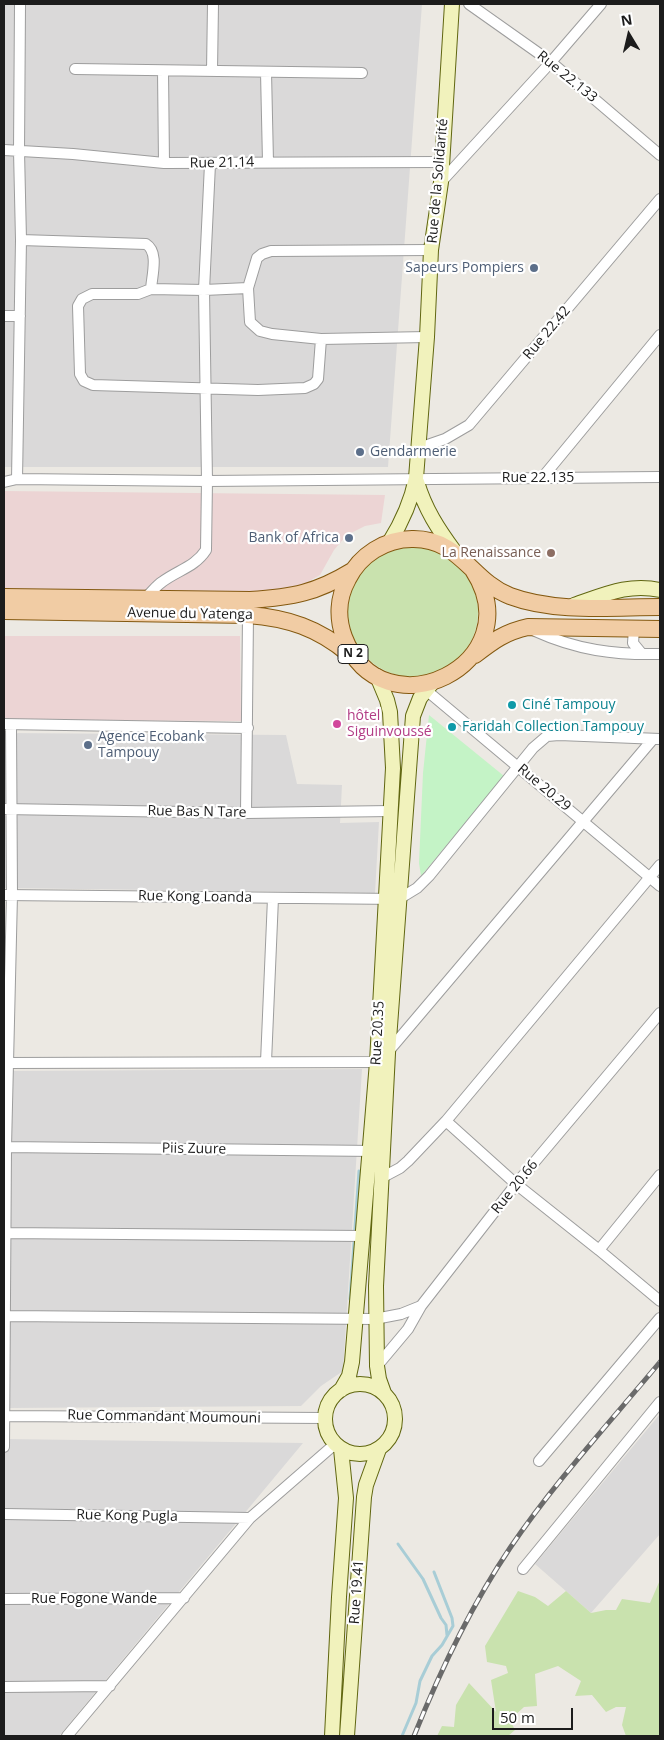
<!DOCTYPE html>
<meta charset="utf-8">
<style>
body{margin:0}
#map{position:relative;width:664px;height:1740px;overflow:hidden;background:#ece9e3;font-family:"Open Sans",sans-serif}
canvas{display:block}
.frame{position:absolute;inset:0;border:5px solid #1c1c1c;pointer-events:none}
.north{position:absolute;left:604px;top:10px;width:50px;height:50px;-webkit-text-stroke:4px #fff;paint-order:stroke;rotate:351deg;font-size:14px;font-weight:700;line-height:20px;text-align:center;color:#1c1c1c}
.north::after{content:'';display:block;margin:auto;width:18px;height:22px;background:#1c1c1c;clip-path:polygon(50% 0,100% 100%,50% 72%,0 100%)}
.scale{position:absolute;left:492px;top:1708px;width:81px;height:22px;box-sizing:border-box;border:2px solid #1c1c1c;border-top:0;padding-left:6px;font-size:15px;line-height:18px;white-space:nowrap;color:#1c1c1c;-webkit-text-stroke:4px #fff;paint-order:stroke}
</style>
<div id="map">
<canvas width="664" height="1740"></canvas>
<div class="frame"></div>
<div class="north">N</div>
<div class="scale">50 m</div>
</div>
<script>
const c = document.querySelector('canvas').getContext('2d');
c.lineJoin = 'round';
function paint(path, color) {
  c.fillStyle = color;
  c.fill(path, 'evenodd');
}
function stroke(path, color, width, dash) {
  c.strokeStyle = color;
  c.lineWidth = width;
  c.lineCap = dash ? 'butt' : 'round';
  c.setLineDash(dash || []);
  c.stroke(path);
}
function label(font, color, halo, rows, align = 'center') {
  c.font = font + ' "Open Sans",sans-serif';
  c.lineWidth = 4.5;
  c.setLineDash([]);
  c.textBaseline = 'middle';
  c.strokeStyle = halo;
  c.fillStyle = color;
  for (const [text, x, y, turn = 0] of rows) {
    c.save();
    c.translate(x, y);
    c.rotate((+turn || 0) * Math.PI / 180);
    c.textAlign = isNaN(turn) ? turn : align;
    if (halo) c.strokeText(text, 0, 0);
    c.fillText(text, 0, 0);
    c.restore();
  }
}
paint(new Path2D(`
 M4 4H422L388 467H4Z
 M4 733 286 735 297 784 342 785 340 823 379 822 375 893 5 888 4 905Z
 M362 1069 343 1371 321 1386 301 1406 10 1408V1228L4 1071Z
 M660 1414V1534L591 1613 535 1564Z
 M4 1439 303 1443 59 1736H4Z`), '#dad9d9');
paint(new Path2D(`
 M4 491 385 495 381 523 365 526 347 535 334 550 320 575 302 585 261 592H4Z
 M4 636H240L241 721 4 720Z`), '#ecd4d4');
paint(new Path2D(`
 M348 612a65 65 0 1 1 130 0a65 65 0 1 1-130 0Z
 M660 1580V1736H626L622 1725 626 1707H616L606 1712 592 1695 575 1696 581 1681 558 1666 535 1674 537 1706 524 1707 510 1720 515 1730 508 1736H437L442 1726 454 1727 456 1705 469 1683 496 1712 491 1680 508 1673 506 1666 487 1662 485 1646 518 1591 535 1597 548 1606 566 1591 591 1613 606 1610H616L622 1599 650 1603Z`), '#c9e2ae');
paint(new Path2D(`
 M429 715 504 776 421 876 419 863 423 773Z`), '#c4f3c6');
stroke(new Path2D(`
 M350 1299 359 1171
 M398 1544 423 1579 441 1618 446 1625 447 1635
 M402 1736 416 1703 420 1681 432 1656 442 1645 453 1626 452 1618 434 1572`), '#a8cdd6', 3);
const street = new Path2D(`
 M469 4 551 62 660 155
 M75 69 362 73
 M163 71 164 163
 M212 71 213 4
 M266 72 268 162
 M4 150 73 154 164 163 441 162
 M441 182 551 62 601 4
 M21 240 146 244C159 252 152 275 151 289
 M248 288 204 290 151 289 138 294H92L82 299 78 306 80 374 84 381 93 385 258 390 305 388 314 384 318 379 321 339
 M4 316H20
 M427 337 321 339 272 334 260 331 250 322 248 288 257 258 262 254 271 251 431 250
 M419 448 445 439 469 425 660 199
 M542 478 660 335
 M17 479 21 240 19 151 20 4
 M4 482 17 479 207 481 660 477
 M145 598C151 593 156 586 162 582 178 570 195 567 206 550L207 481 204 290 210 164
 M634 629 633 643 642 654
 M535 631C577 650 614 655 660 654
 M426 690 660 886
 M4 724 248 728
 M4 809 246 813 391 811
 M246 813 248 615
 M4 895 399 899 417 888 429 876 533 748 547 736 559 735 660 739
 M387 1053 653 739
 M266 1062 273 898
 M4 1063 383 1062
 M446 1121 516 1184 599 1250 660 1301
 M4 1147 375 1151
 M383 1177 400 1168 408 1161 446 1121 660 865
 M4 1233 363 1236
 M599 1250 660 1175
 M6 1316 375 1319 401 1314 421 1306
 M377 1366 408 1329 421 1306 516 1184 660 1013
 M4 1416 325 1418
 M4 1447 6 1147 12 895 11 725
 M539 1461 660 1318
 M4 1514 250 1518
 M523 1569 660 1402
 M4 1599 184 1598
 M4 1687 110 1686
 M67 1736 250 1518 335 1444`);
const secondary = new Path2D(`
 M417 482C425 509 438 529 455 552
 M389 543C402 522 411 503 416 478L427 337 431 250 441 182 452 4
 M574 605C604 595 628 583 660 590
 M325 1419a35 35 0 1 1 70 0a35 35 0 1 1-70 0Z
 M341 1390 349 1376 352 1362 377 1062 393 768 390 712 387 700 377 676
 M384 1393 379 1379 377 1366 376 1286 388 1053 413 716 420 698 433 682
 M332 1736 339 1597 346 1498 341 1449
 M347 1736 364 1497 366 1485 379 1449`);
const primary = new Path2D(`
 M473 570C534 664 382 737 344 637 337 618 338 597 348 579 360 555 385 539 412 539 460 538 471 581 510 596 555 613 613 607 660 607
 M4 597 250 600C293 597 316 593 352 571
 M4 611 248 615C288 618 318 628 349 654
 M475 655C493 641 505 632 528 627L660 629`);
stroke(street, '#9d9d9d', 12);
stroke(secondary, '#606610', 16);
stroke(primary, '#845910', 18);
stroke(street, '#fff', 10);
stroke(secondary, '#f1f2bc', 14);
stroke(primary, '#f1cca4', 16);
const rail = new Path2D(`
 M414 1736C440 1671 471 1606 510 1548 554 1483 610 1422 660 1362`);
stroke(rail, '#6a6a6a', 5);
stroke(rail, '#fff', 3, [9]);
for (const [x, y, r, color] of [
 [534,268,5,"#5c6f8a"],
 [360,452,5,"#5c6f8a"],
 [349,538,5,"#5c6f8a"],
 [551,553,5,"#8d6e63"],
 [512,705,5,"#0f9aa8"],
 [337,724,5,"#d1479c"],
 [452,727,5,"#0f9aa8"],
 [88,745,5,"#5c6f8a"]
]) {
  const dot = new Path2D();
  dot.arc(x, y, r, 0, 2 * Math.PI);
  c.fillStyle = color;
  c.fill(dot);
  stroke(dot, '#fff', 2);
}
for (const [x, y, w] of [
 [353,654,30]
]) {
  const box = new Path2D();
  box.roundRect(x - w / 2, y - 9.5, w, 19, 4);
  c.fillStyle = '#fff';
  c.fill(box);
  stroke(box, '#1c1c1c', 1);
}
label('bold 12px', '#1c1c1c', null, [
 ["N 2",353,654]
]);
label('14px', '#1c1c1c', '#fff', [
 ["Rue 22.133",567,77,39],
 ["Rue 21.14",222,163,-1],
 ["Rue de la Solidarité",438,181,-85],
 ["Rue 22.42",547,333,-50],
 ["Rue 22.135",538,478],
 ["Avenue du Yatenga",190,614,1],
 ["Rue 20.29",544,788,40],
 ["Rue Bas N Tare",197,812,1],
 ["Rue Kong Loanda",195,897,1],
 ["Rue 20.35",378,1033,-87],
 ["Piis Zuure",194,1149,1],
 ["Rue 20.66",515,1187,-51],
 ["Rue Commandant Moumouni",164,1417,1],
 ["Rue Kong Pugla",127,1516,1],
 ["Rue 19.41",357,1592,-86],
 ["Rue Fogone Wande",94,1599]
]);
label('14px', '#4e5e75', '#fff', [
 ["Sapeurs Pompiers",524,268],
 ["Gendarmerie",370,452,"left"],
 ["Bank of Africa",339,538],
 ["Agence Ecobank",98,737,"left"],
 ["Tampouy",98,753,"left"]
], 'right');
label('14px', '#785e54', '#fff', [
 ["La Renaissance",541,553]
], 'right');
label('14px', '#0d838f', '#fff', [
 ["Ciné Tampouy",522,705],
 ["Faridah Collection Tampouy",462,727]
], 'left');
label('14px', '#b23c85', '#fff', [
 ["hôtel",347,716],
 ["Siguinvoussé",347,732]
], 'left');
</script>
